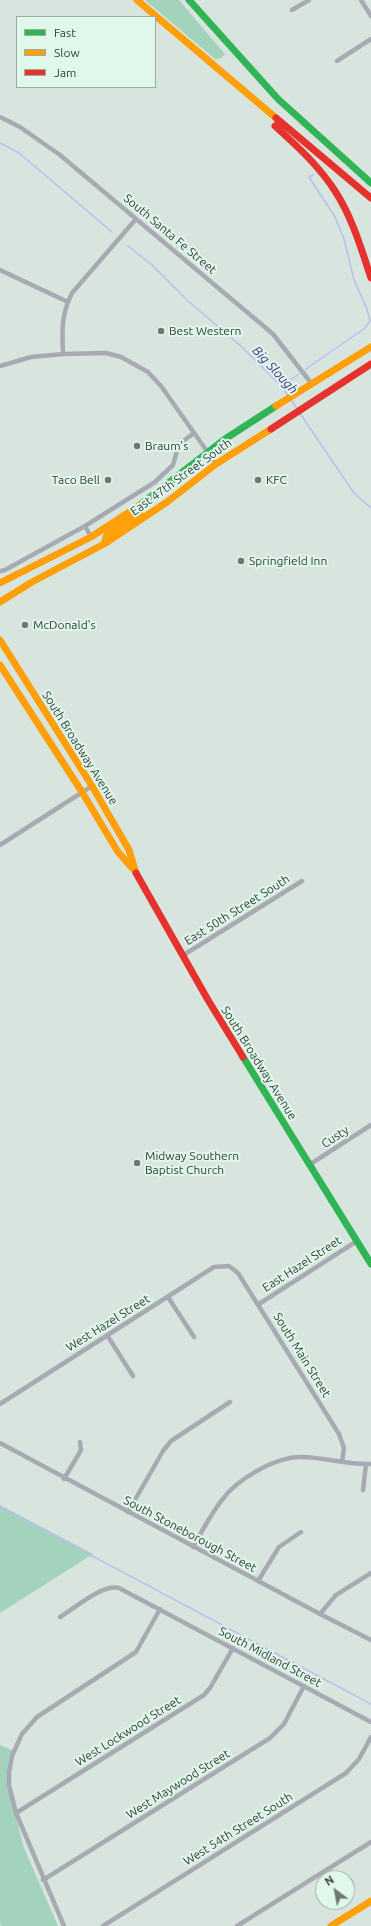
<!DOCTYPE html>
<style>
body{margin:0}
#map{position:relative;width:371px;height:1926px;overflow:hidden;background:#d8e5de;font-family:Ubuntu,sans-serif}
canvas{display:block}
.legend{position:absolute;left:16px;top:16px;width:140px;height:72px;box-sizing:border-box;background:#e0f7eb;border:1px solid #9bada3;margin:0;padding:5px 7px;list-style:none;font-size:12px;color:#343d38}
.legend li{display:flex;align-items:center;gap:8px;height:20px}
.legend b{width:20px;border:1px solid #9bada3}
.north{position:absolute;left:315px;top:1870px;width:40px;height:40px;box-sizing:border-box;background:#e0f7eb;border:1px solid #9bada3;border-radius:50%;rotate:328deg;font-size:11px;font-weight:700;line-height:16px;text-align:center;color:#343d38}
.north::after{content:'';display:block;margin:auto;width:14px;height:18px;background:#6d7872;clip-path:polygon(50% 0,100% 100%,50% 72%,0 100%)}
</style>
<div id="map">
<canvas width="371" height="1926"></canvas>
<ul class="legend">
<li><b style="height:5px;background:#30b455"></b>Fast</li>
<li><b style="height:5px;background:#ff9f0a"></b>Slow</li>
<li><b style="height:5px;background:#e5322d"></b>Jam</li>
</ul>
<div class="north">N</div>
</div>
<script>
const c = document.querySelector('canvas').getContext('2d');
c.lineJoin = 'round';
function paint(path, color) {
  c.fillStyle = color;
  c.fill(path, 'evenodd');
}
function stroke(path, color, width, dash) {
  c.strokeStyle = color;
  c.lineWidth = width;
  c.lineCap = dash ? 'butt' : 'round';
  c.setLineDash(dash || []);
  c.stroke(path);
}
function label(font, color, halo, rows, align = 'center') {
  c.font = font + ' Ubuntu,sans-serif';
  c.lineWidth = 4;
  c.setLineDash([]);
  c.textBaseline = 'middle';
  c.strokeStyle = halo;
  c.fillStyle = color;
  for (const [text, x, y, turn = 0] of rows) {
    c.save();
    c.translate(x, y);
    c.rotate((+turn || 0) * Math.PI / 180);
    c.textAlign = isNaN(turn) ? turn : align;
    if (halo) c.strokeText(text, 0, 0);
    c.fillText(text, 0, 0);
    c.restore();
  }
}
paint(new Path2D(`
 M145 0H179L225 54 221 58 215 59Z
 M0 1505 93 1554 0 1613Z
 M0 1745 14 1751 9 1773 11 1798 24 1848 58 1926H1L0 1922Z`), '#a3d3bd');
stroke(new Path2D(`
 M0 143 19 153 112 232
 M128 246 152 265 187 300 242 347 283 388 288 396
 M306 369 365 328 370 321 367 309 354 280 344 239 335 217 309 177 313 175
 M281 386 299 374
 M291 399 297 409
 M299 412 354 493 371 508
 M0 1507 371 1704`), '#bdbcef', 1.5);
stroke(new Path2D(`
 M361 0 371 16
 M292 10 309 0
 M337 61 371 39
 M0 117 20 127 60 155 273 334 311 383
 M0 270 68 302
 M63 354C62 330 61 315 72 293L136 219
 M0 366 31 357 63 354 106 353 121 357 148 372 161 386 216 464
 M85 526 91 537
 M1 571 5 570 85 526 155 482 173 465 179 444 194 433
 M0 845 92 786
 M182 956 302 881
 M309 1165 371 1125
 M168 1297 194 1337
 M259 1304 357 1241
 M107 1335 133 1376
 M0 1404 214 1267 229 1266 238 1273 339 1434 344 1448 342 1462
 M0 1443 320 1614 371 1640
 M64 1479 81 1450 80 1442
 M363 1490 366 1464
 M128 1512 163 1451 171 1441 230 1402
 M193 1547C202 1531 211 1514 222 1500 237 1479 275 1457 301 1457 324 1457 347 1465 371 1464
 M258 1581 279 1547 301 1532
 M320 1614 336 1595 371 1573
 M60 1617C75 1608 102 1584 119 1588L371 1722
 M16 1813 204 1695 210 1688 233 1648
 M43 1880 270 1738 284 1724 304 1686
 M64 1926 16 1813 9 1785V1773L12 1756 22 1734 37 1717 136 1652 160 1609
 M103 1926 346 1773 359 1759 371 1737
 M237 1926 371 1842`), '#a8aab3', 4.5);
stroke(new Path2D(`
 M189 0 278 99 371 183
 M140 505 225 439 276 406
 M243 1057 371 1264`), '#30b455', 7);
stroke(new Path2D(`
 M137 0 276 118
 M276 406 371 347
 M104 544 107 534 139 514 143 503
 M0 583 91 537 140 505
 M0 602 32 582 104 544 167 502 216 464 271 429
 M0 640 92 786 129 850 136 873
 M0 665 82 792 118 852 133 869
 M331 1926 371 1901`), '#ff9f0a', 7);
stroke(new Path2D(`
 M276 118 371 198
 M275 126C297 146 319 166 335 191 352 217 361 248 371 278
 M271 429 371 364
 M136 873 208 1000 243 1057`), '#e5322d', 7);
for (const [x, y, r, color] of [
 [161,331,4,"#6d7872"],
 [137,446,4,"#6d7872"],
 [108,480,4,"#6d7872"],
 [258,480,4,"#6d7872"],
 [241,561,4,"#6d7872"],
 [25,625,4,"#6d7872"],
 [137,1163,4,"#6d7872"]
]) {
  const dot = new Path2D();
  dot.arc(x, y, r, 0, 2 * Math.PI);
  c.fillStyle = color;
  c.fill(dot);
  stroke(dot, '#e0f7eb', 1.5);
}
label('12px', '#343d38', '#e0f7eb', [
 ["South Santa Fe Street",170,234,40],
 ["East 47th Street South",181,477,-36],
 ["South Broadway Avenue",80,748,58],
 ["East 50th Street South",237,910,-32],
 ["South Broadway Avenue",259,1063,58],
 ["Custy",335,1137,-33],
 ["East Hazel Street",302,1264,-33],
 ["West Hazel Street",108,1323,-32],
 ["South Main Street",302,1355,58],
 ["South Stoneborough Street",190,1534,28],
 ["South Midland Street",270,1657,28],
 ["West Lockwood Street",128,1731,-32],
 ["West Maywood Street",178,1784,-32],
 ["West 54th Street South",238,1829,-32]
]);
label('12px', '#343d38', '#e0f7eb', [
 ["Best Western",169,331],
 ["Braum's",145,446],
 ["Taco Bell",100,480,"right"],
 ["KFC",266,480],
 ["Springfield Inn",249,561],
 ["McDonald's",33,625],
 ["Midway Southern",145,1156],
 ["Baptist Church",145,1170]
], 'left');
label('italic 13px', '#423186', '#e0f7eb', [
 ["Big Slough",275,370,47]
]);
</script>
